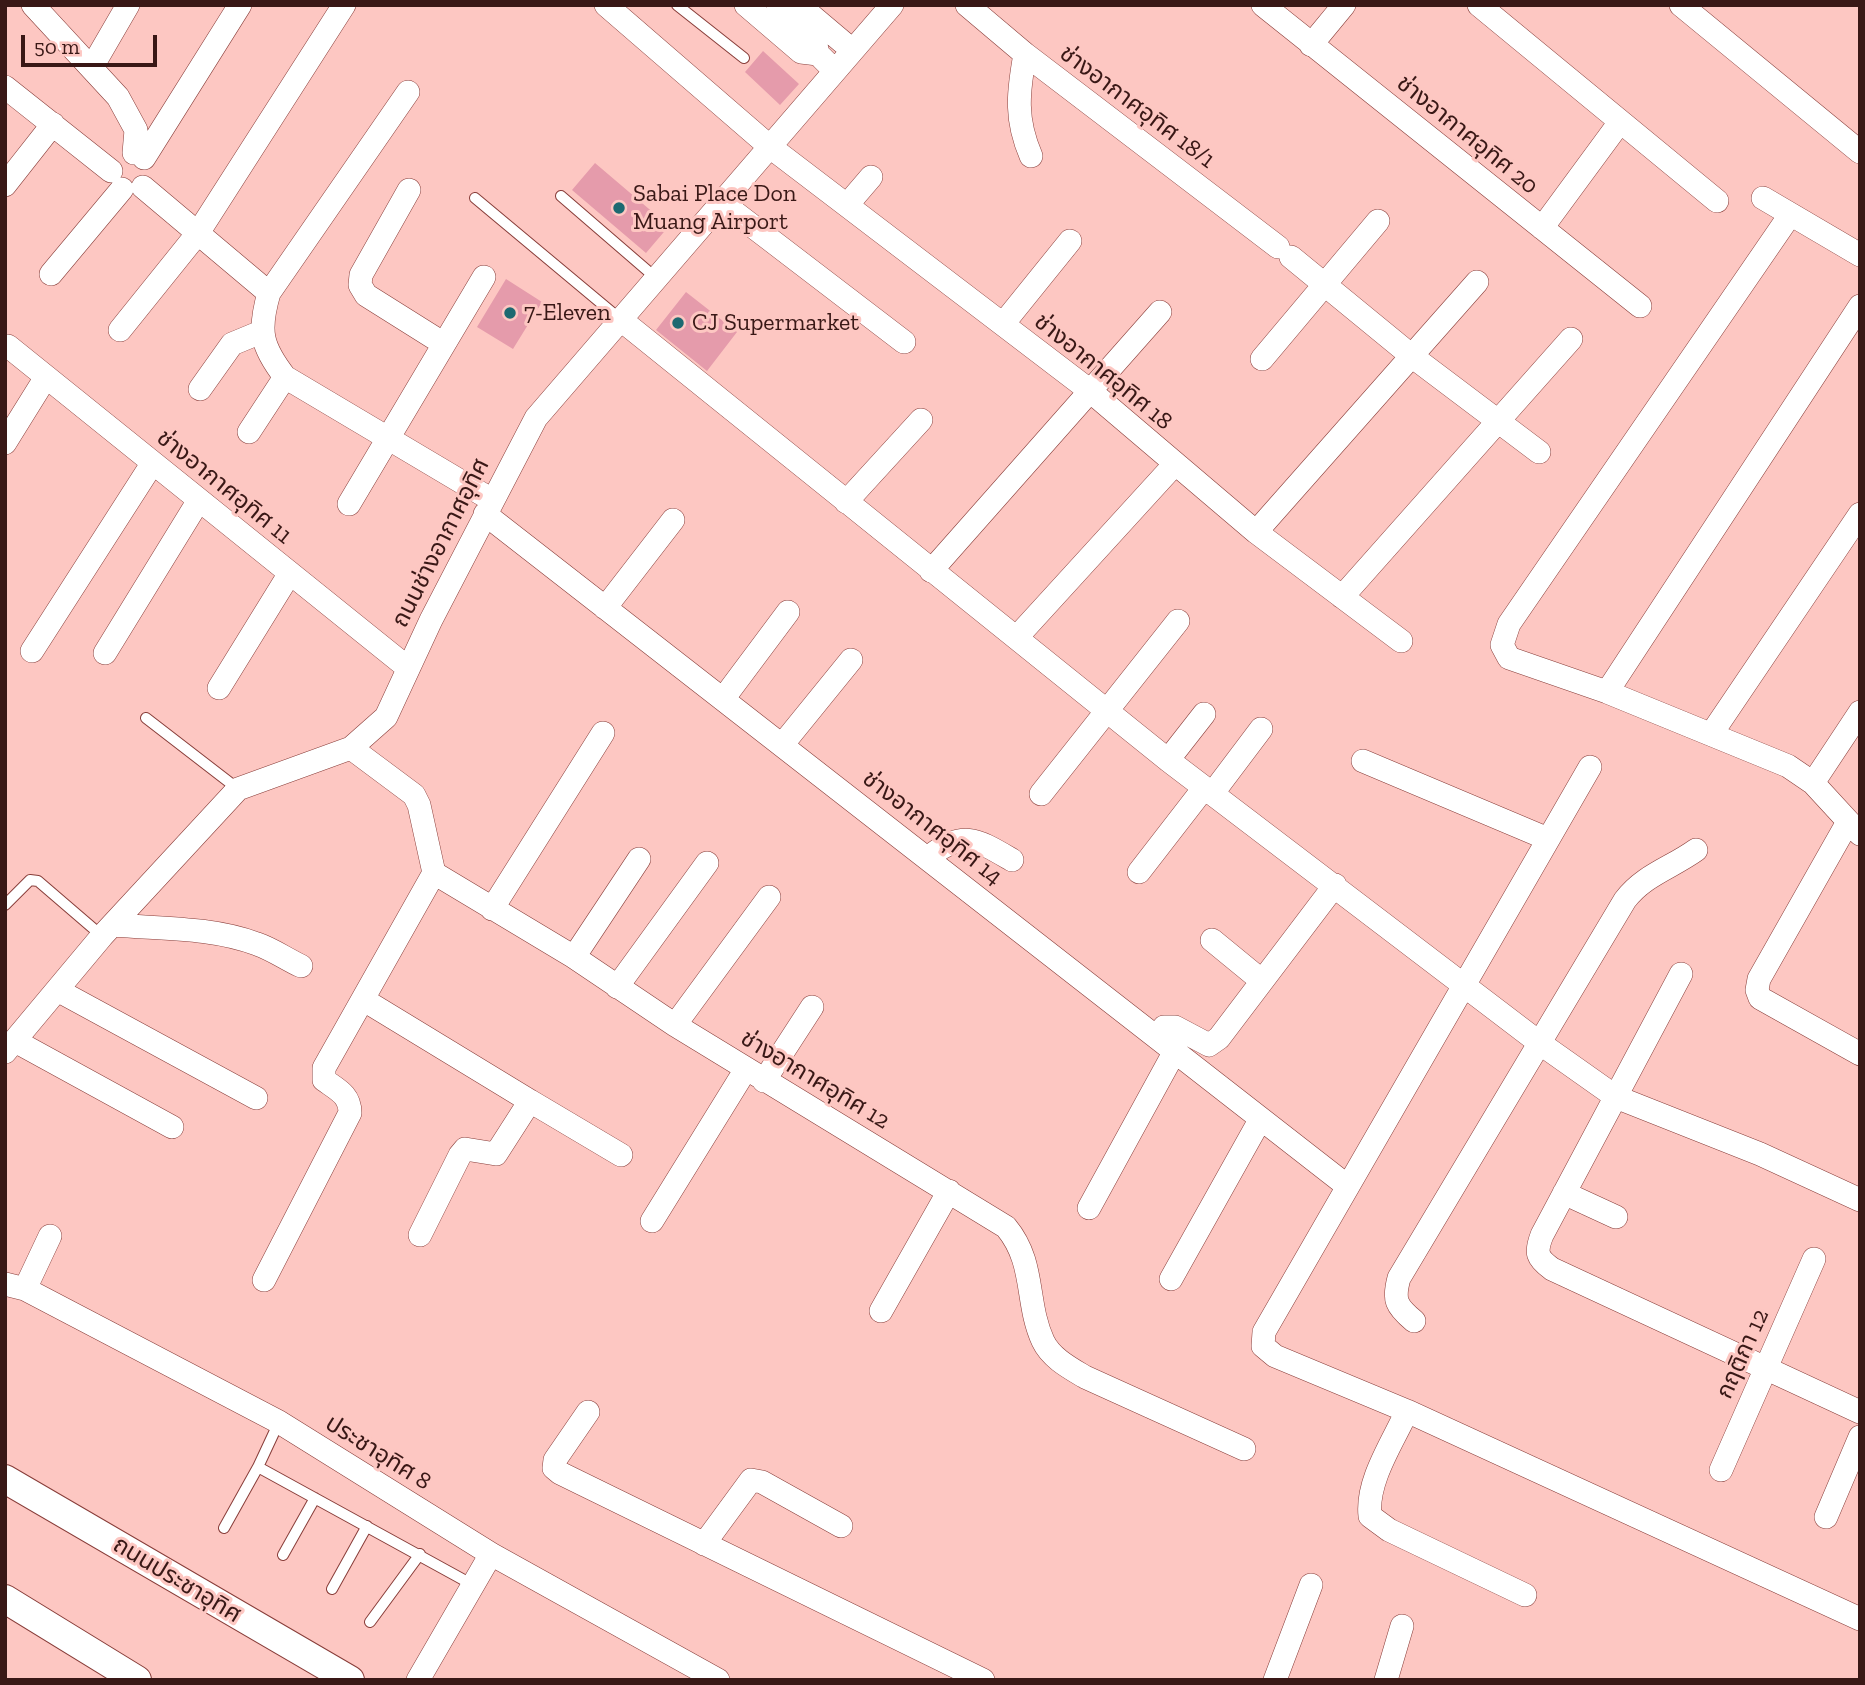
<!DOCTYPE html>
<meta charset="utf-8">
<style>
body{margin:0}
#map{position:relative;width:1865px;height:1685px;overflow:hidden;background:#fdc7c2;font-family:"Zilla Slab",serif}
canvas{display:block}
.frame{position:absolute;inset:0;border:7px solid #391816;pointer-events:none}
.scale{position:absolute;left:21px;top:35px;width:136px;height:32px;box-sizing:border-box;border:4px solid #391816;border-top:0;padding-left:9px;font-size:21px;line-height:24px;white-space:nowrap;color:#391816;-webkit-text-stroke:5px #fdc7c2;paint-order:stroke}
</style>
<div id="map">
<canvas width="1865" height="1685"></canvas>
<div class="frame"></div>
<div class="scale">50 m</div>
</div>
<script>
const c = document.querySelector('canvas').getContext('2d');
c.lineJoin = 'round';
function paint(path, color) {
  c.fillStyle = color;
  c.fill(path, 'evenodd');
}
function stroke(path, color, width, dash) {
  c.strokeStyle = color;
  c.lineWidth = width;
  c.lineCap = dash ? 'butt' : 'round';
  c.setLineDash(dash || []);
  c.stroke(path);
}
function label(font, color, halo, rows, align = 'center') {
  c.font = font + ' "Zilla Slab","Noto Sans Thai",serif';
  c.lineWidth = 6;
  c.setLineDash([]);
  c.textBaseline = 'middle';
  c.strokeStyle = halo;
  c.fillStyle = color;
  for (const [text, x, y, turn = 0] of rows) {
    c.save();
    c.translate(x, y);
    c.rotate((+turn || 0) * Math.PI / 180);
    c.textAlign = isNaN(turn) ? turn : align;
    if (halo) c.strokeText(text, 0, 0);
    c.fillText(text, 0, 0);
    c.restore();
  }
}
paint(new Path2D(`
 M763 51 799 84 780 105 745 72Z
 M595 163 669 226 646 253 572 190Z
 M506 279 542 302 513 349 477 327Z
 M686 292 737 332 707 371 656 330Z`), '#e59bab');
const service = new Path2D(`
 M677 5 744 58
 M561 196 656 278
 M475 198 620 319
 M146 718 238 789
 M5 905 30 880 38 881 102 936
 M258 1467 279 1422
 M224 1528 258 1467 473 1585
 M283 1555 315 1498
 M332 1589 367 1526
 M370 1622 420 1554`);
const minor = new Path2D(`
 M33 5 118 97 136 130 134 153
 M606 5 769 146 1089 390 1256 532 1401 641
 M746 5 801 52 818 54
 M778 5 814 36 818 54 827 63
 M967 5 1025 54 1278 247
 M1263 5 1640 306
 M1479 5 1717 201
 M1681 5 1860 152
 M807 12 852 50
 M1311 45 1344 5
 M1025 54C1018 93 1015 119 1031 156
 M92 67 128 5
 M5 87 111 171
 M144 158 240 5
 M5 185 53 124
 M143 187 269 293
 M409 190 361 275 360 285 366 295 444 344
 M1763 198 1860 255
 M721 202 904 342
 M847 205 871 177
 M1790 215 1509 624 1502 645 1509 658 1607 692 1788 766 1813 783 1860 834
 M1542 228 1620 122
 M1291 257 1413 357 1539 452
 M51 274 122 189
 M620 319 1168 760 1541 1044 1616 1097 1760 1154 1860 1200
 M1003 324 1070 241
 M120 330 198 233 344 5
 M8 346 408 668
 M1262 359 1378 221
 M285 377C261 346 258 331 269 293L408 92
 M200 389 232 344 261 332
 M249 432 285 377 492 500
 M5 443 46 377
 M846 502 921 420
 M349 504 484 277
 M485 514 1346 1185
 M1256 532 1477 282
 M931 571 1160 312
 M1342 597 1571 339
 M605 608 673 520
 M1017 637 1174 465
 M32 651 152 464
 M105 653 199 500
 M219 688 290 573
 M1607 692 1860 306
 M723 699 788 612
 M1712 733 1860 514
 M782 745 851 660
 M351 748 414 795 419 805 434 873 574 957 675 1025 1006 1227C1036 1263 1025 1302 1043 1341 1051 1358 1070 1368 1085 1377L1244 1449
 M1168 760 1204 714
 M1363 761 1548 839
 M1590 767 1264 1332 1263 1346 1275 1356 1407 1411 1860 1619
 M1813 783 1860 712
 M1041 794 1178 621
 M1212 794 1261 729
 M1848 822 1759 979 1757 990 1760 998 1860 1054
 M928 858C962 829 978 840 1012 860
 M1139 872 1204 788
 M492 909 603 733
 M114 925C161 929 212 927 257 944 272 949 286 959 301 966
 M1212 940 1262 981
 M574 957 639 859
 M1681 974 1542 1235C1535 1253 1537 1258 1552 1269L1860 1412
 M617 987 707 863
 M59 991 256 1098
 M364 1000 530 1101 496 1154 465 1149 460 1155 420 1235
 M675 1025 769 897
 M1157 1036 1164 1027H1175L1209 1045 1219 1038 1335 885
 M15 1041 172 1127
 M5 1052 102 936 238 789 351 748 386 717 431 620 536 418 892 5
 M764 1081 812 1007
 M530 1101 621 1155
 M1564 1193 1616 1217
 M1089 1208 1175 1051
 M652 1221 746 1069
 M1171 1279 1260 1120
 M264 1280 350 1113C350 1095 338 1090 324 1080V1068L434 873
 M5 1284 25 1289 279 1422 491 1554 718 1680
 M25 1289 50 1236
 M881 1311 949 1191
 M1414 1321C1396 1306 1393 1300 1399 1278L1625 900C1644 875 1671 868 1696 850
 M1407 1411C1393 1442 1366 1481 1370 1516L1389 1530 1525 1595
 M588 1412 555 1460 554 1468 560 1473 983 1680
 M1721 1470 1814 1259
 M1826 1517 1860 1437
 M704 1544 751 1480 762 1482 841 1526
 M418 1680 491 1554
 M1275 1680 1311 1585
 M1386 1680 1402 1626`);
const tertiary = new Path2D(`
 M5 1479 350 1680
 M5 1599 137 1680`);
stroke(service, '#883d39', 12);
stroke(minor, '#883d39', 24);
stroke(tertiary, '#883d39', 30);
stroke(service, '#fff', 10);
stroke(minor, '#fff', 23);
stroke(tertiary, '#fff', 28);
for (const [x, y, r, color] of [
 [619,208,7,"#1d6971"],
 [510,313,7,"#1d6971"],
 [678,323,7,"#1d6971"]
]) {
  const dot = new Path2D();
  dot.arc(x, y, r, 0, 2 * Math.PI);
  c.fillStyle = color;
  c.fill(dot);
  stroke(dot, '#fdc7c2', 2.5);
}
label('24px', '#391816', '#fdc7c2', [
 ["ช่างอากาศอุทิศ 18/1",1137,107,37],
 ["ช่างอากาศอุทิศ 20",1467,135,39],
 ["ช่างอากาศอุทิศ 18",1103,372,39],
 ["ช่างอากาศอุทิศ 11",224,487,39],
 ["ถนนช่างอากาศอุทิศ",441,543,-63],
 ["ช่างอากาศอุทิศ 14",932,828,38],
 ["ช่างอากาศอุทิศ 12",815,1080,31],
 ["กฤติกา 12",1743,1354,-66],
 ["ประชาอุทิศ 8",378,1453,32],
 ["ถนนประชาอุทิศ",177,1580,31]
]);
label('24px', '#391816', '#fdc7c2', [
 ["Sabai Place Don",633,194],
 ["Muang Airport",633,222],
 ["7-Eleven",524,313],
 ["CJ Supermarket",692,323]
], 'left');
</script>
